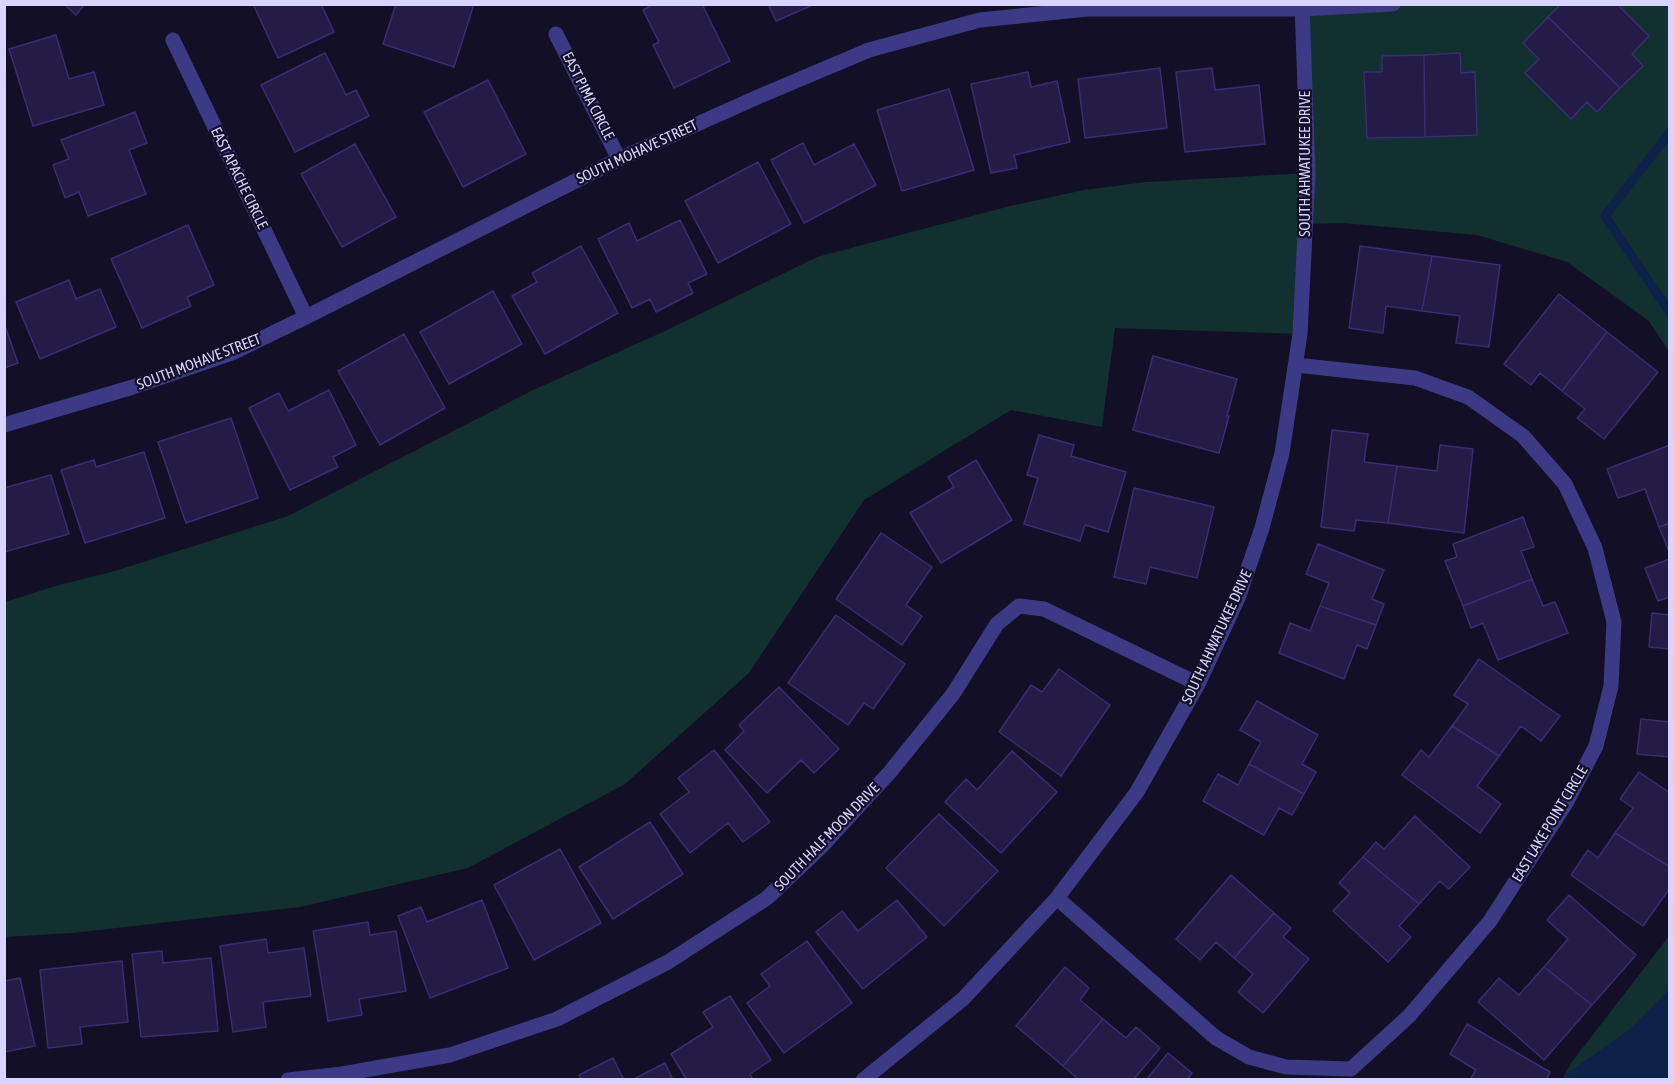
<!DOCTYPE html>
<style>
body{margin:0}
#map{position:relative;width:1674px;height:1084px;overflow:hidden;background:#130f26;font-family:"Asap Condensed",sans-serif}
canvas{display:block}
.frame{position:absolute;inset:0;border:6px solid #d9d4ff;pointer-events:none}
</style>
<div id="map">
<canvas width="1674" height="1084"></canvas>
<div class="frame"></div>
</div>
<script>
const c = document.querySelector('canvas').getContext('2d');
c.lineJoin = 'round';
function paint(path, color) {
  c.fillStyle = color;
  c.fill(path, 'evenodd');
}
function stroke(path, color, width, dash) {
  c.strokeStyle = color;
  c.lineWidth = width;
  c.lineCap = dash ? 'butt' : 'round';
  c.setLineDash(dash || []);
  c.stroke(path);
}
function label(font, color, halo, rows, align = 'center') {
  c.font = font + ' "Asap Condensed",sans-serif';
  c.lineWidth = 4.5;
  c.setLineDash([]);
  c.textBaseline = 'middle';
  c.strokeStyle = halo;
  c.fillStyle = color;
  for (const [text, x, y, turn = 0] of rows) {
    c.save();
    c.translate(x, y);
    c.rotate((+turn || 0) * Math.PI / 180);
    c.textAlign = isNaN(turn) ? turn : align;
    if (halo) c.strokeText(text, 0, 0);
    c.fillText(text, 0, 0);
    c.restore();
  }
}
paint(new Path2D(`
 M1302 5H1669V352L1649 321 1567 262 1477 235 1343 223 1307 224 1300 334 1115 328 1102 427 1011 410 864 500 749 673 625 784 468 868 300 907 73 933 5 937V602L59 585 115 571 288 516 533 390 663 332 817 257 1010 206 1084 190 1146 182 1308 173Z
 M1669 936V1079L1562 1080 1571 1063Z`), '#12302f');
paint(new Path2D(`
 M1669 990V1079H1563L1566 1074 1629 1030Z`), '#0c2248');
stroke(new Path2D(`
 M1670 132 1605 216 1670 313`), '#0c2248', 9);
const building = new Path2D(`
 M64 4H85L76 15Z
 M253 4H321L334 32 278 58Z
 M396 4H474L454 67 383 44Z
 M654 4H702L730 61 674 88 653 45 659 42 643 10Z
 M768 4H815L776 21Z
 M1561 4H1617L1649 36 1632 54 1643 66 1620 88 1548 17Z
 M1548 17 1620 88 1597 112 1587 102 1571 119 1525 73 1539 59 1523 43Z
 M56 35 69 79 94 72 104 105 33 126 9 49Z
 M325 53 346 95 356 90 369 116 295 152 261 85Z
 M1460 53 1461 73 1475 72 1477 135 1425 137 1424 55Z
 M1424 55 1425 137 1367 138 1364 72H1382V56Z
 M1160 68 1167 128 1085 138 1078 79Z
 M1212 68 1215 90 1259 85 1265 144 1185 152 1176 72Z
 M1028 72 1031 87 1057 81 1070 142 1014 155 1017 168 991 173 971 84Z
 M488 80 526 154 463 187 424 112Z
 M949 89 974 170 902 191 877 110Z
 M135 112 147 143 129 150 146 194 88 216 79 192 65 198 53 165 69 159 61 140Z
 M803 143 814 165 854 144 876 185 804 223 771 160Z
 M355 144 396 217 342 247 301 174Z
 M758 162 791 224 718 263 685 201Z
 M680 220 707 274 688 283 693 293 656 312 650 299 632 308 598 239 629 223 637 241Z
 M188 225 214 285 187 297 191 306 142 328 111 259Z
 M581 246 618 313 545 354 512 296 537 282 532 273Z
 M1360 246 1432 256 1422 311 1386 306 1383 333 1349 328Z
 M1432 256 1500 265 1489 347 1456 343 1460 316 1422 311Z
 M69 280 76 299 100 289 116 327 40 359 16 302Z
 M493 291 522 344 449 384 420 332Z
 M1559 294 1607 332 1562 391 1540 373 1531 385 1504 364Z
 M4 323 18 363 4 368Z
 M1607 332 1658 372 1604 439 1577 418 1585 409 1562 391Z
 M404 334 445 408 380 445 338 371Z
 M1153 356 1237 379 1227 416H1229L1219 453 1133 430Z
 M329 390 356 445 333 457 338 467 290 490 249 408 279 393 288 411Z
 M231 418 258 498 186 523 158 442Z
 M1332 430 1368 434 1364 462 1397 466 1388 523 1356 520 1354 531 1321 527Z
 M1039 435 1074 445 1071 456 1126 472 1108 532 1085 525 1080 541 1024 524 1038 478 1027 475Z
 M1440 445 1473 449 1464 533 1388 523 1397 466 1437 471Z
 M1670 445V523L1659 527 1645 489 1618 498 1607 469Z
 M144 452 165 518 85 543 61 470 94 460 96 467Z
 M976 460 1012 520 941 563 910 513 954 487 948 477Z
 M51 475 69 534 4 552V488Z
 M1134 488 1214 507 1197 578 1150 567 1146 584 1114 577Z
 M1523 517 1534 547 1521 551 1532 579 1463 606 1445 561 1457 557 1453 544Z
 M1670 523V554L1659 527Z
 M881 533 932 567 906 605 922 616 902 645 836 599Z
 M1318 544 1384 570 1372 599 1384 604 1376 625 1320 606 1329 583 1306 574Z
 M1670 559V597L1658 601 1645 568Z
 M1532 579 1543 606 1555 602 1568 633 1498 660 1483 623 1471 628 1463 606Z
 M1320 606 1376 625 1367 649 1357 645 1344 679 1279 653 1290 623 1310 631Z
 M1652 613 1670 615V649L1649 647Z
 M836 615 905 664 873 709 864 703 848 725 788 683Z
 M1479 659 1560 716 1541 741 1521 726 1499 756 1452 726 1468 704 1454 695Z
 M1059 669 1110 705 1061 776 999 732 1031 685 1042 692Z
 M779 687 839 749 814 773 801 760 767 793 725 750 744 731 739 725Z
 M1257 701 1318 735 1302 764 1316 772 1304 794 1249 764 1261 742 1240 730Z
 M1641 719 1670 722V757L1637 754Z
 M1452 726 1499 756 1477 786 1501 804 1480 833 1402 775 1421 750 1429 757Z
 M714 750 770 822 743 842 728 823 690 853 660 814 689 792 678 778Z
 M1012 751 1057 792 1001 853 945 802 966 779 977 790Z
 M1249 764 1304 794 1292 815 1279 808 1264 835 1203 801 1218 774 1238 785Z
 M1639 772 1670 793V867L1615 833 1633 808 1620 799Z
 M939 814 998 871 944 926 886 868Z
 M1415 816 1470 867 1449 889 1440 881 1419 904 1363 857 1376 842 1384 849Z
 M650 822 683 874 613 919 579 867Z
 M1615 833 1670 867V888L1643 926 1571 875 1588 850 1598 858Z
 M560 849 601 923 534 960 494 885Z
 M1363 857 1419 904 1399 926 1411 937 1388 962 1333 911 1350 893 1339 883Z
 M1231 875 1274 913 1234 958 1216 942 1200 960 1176 939Z
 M1569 895 1636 955 1592 1005 1544 967 1568 939 1547 920Z
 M482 900 508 968 430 998 398 916 421 907 427 922Z
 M897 900 927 937 863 989 816 932 842 911 858 931Z
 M1274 913 1291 928 1283 937 1309 959 1263 1013 1238 992 1253 974 1234 958Z
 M368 922 370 935 396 931 406 991 359 999 362 1015 328 1021 313 931Z
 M266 939 268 953 304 948 311 996 263 1002 266 1027 233 1032 220 946Z
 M807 941 852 1003 784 1053 747 1003 770 986 761 974Z
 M162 951 163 963 211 958 218 1031 141 1037 132 954Z
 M122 961 128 1022 80 1027 82 1044 48 1048 40 970Z
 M1065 967 1089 988 1080 1000 1103 1019 1063 1066 1016 1026Z
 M1544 967 1592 1005 1544 1060 1478 1002 1499 978 1519 995Z
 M20 978 35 1046 4 1052V981Z
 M730 996 771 1060 750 1074 753 1080H687L671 1054 713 1027 703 1012Z
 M1103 1019 1126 1038 1136 1027 1160 1048 1133 1080H1079L1063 1066Z
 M1467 1024 1550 1072 1546 1080H1470L1476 1070 1450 1054Z
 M1168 1053 1192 1073 1187 1080H1146Z
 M613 1058 624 1080H581L579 1075Z
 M665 1063 673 1080H632Z`);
paint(building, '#241b47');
stroke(building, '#3b2d73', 1.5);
stroke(new Path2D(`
 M556 34 619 159
 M173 40 306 317
 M4 425 133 387 232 353 306 317 619 159 760 96 869 50 980 20 1087 9H1302L1393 4
 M1057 898 1216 1038 1249 1057 1286 1067 1351 1069 1409 1016 1490 921 1566 803 1596 746 1611 686 1614 622 1595 548 1565 484 1523 436 1468 397 1415 378 1296 365
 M288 1080 342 1074 450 1055 557 1019 668 962 767 898 822 846 890 772 953 694 997 624 1019 606 1044 609 1198 684
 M863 1080 963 999 1057 898 1137 792 1198 684 1238 598 1262 528 1282 453 1300 334 1308 173 1302 4`), '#3d3a85', 15);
label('15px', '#d9d4ff', '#130f26', [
 ["EAST PIMA CIRCLE",588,96,63],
 ["SOUTH MOHAVE STREET",637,152,-25],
 ["SOUTH AHWATUKEE DRIVE",1305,164,-90],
 ["EAST APACHE CIRCLE",239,178,64],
 ["SOUTH MOHAVE STREET",199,362,-21],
 ["SOUTH AHWATUKEE DRIVE",1217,637,-65],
 ["EAST LAKE POINT CIRCLE",1550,824,-59],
 ["SOUTH HALF MOON DRIVE",827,837,-46]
]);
</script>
